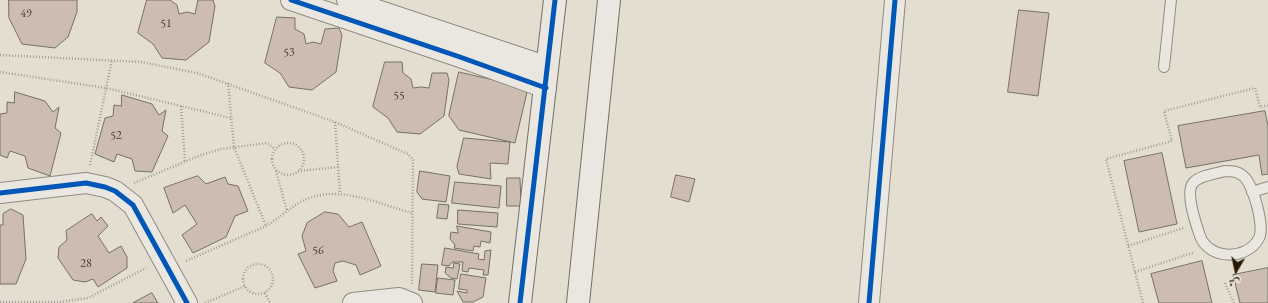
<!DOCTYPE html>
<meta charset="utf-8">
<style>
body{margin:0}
#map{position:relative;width:1268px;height:303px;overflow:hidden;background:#e4ded0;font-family:"EB Garamond",Amiri,serif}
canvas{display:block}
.north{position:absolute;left:1216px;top:251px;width:40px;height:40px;-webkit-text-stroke:3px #f3ecdb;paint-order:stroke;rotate:189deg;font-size:11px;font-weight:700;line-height:16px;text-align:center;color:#271703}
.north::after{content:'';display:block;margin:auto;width:14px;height:18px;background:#271703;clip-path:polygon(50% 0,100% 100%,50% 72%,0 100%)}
</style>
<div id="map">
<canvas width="1268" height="303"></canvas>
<div class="north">ش</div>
</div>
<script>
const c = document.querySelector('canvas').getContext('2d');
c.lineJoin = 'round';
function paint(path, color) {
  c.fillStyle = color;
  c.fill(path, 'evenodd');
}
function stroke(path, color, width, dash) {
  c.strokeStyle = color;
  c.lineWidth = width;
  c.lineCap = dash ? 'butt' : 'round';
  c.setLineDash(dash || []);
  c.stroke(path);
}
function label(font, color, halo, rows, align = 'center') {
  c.font = font + ' "EB Garamond",serif';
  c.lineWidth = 3.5;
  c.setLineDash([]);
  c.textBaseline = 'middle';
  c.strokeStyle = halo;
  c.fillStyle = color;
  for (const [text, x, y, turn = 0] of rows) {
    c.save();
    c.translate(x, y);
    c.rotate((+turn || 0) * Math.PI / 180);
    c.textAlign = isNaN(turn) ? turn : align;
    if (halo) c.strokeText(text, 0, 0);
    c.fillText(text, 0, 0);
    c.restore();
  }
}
const building = new Path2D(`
 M9 0H77V12L68 37 55 48 22 44 9 18Z
 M147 0H170L177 5 179 14 187 12 195 14 198 0H213L215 6 209 42 186 60 162 58 153 44 138 33Z
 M1019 10 1049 13 1038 96 1008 92Z
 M277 17 295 18V29L304 34 306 44 313 42 321 44 325 29 339 28 342 35 336 72 312 90 289 87 280 73 265 63Z
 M385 62H402L403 73 411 79 413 88 421 87 429 88 432 73H447L449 80 444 116 420 134 397 132 388 118 373 107Z
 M459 72 528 88 515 143 459 130 449 116Z
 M15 92 45 101 53 112 59 107 55 128 61 133 50 176 28 168 25 156 10 151 7 158 0 155V114L7 113V102L14 103Z
 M122 95 152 104 159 115 166 110 162 131 168 136 152 172 135 171 132 159 117 154 114 162 95 154 105 118 113 116 114 105 121 106Z
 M1265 111 1268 126V174L1262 175 1259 155 1186 168 1178 126Z
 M464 138 510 142 508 164 490 163 491 179 459 174 457 167Z
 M1162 153 1177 224 1139 232 1124 161Z
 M420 171 450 176 446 202 422 199 417 192Z
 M676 175 695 179 689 202 671 197Z
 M198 176 206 184 225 177 228 184 238 186 248 211 235 216 226 237 193 253 182 235 197 224 185 205 173 213 164 188Z
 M507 178H520L521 206H507Z
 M455 182 501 186 499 208 452 203Z
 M439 204 449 205 447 219 437 218Z
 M11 209 23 215 26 259 16 284H0V225H3V214Z
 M458 210 498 213 497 227 458 224Z
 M325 212 338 214 349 227 362 222 381 266 360 275 356 265 343 261 335 263 333 271 337 281 315 288 298 254 306 251 302 236 307 223Z
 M92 214 97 221 101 217 108 226 98 236 109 253 121 246 127 257V268L98 287 93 279 85 282 73 280 58 258 59 247 67 240 66 231Z
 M457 226 491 232 490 243 481 241 480 247 474 246 473 251 454 248 455 245 450 239 451 232 458 233Z
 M445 248 479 254 478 259 484 260 485 251 491 250 488 275H483L484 270 469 268 468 272 462 271 463 262H452L449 266 442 265Z
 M1202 261 1212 303H1159L1151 274Z
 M454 263 460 264 457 279 451 278 445 273 446 267 453 268Z
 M422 264 438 265 435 292 419 290Z
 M1268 268V303H1240L1233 275Z
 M461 274 486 278 483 297 473 302H463L457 291 467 293V290L459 289Z
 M438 278 455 280 453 295 436 293Z
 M152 293 158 303H133Z`);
paint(building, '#ccbdb0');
stroke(building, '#757066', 1);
const lane = new Path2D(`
 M1164 67 1171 0
 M1225 171C1231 171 1237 171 1242 175 1253 182 1265 227 1259 238 1247 261 1209 260 1200 236 1196 224 1185 193 1193 183 1200 175 1215 174 1225 171Z
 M1252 192 1268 187`);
const street = new Path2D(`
 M291 0 460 57 546 88
 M347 0 548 67
 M0 193 86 183 105 187 115 191 133 205 187 303
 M353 303 399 298 412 303
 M869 303 895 0`);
const secondary = new Path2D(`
 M520 303 555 0
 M578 303 609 0`);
stroke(lane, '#908b81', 12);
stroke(street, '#908b81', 22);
stroke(secondary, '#757066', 24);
stroke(new Path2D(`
 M0 55 141 62 197 73 335 122 408 154 413 160 412 284
 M0 72 106 88 231 118
 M228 83 234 147 266 226
 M181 106 185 161
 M335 122 340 194
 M272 159a16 16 0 1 1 32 0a16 16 0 1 1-32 0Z
 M90 165 112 60
 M276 171 287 211
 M298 171 338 167
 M134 183 201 155 221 149 267 143 275 149
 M1128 246 1183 228
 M186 261 266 226C280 218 292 205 307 199 341 185 379 204 412 213
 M243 279a15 15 0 1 1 30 0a15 15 0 1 1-30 0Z
 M1135 272 1195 252
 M1225 283 1234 303
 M265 293 270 303
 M0 302H59L88 298 146 268
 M205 303 245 286
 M1143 303 1106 159 1172 141 1164 111 1255 88 1260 107 1268 105`), '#a39f98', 2.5, [1, 2]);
stroke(lane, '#eae7e0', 10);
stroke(street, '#eae7e0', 20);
stroke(secondary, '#eae7e0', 22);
stroke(new Path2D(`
 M291 0 460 57 546 88
 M0 193 86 183 105 187 115 191 133 205 187 303
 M520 303 555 0
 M869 303 895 0`), '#0057b8', 5);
label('12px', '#50402e', null, [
 ["49",26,14],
 ["51",166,24],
 ["53",289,53],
 ["55",399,96],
 ["52",116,136],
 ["56",318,251],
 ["28",86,264]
]);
</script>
